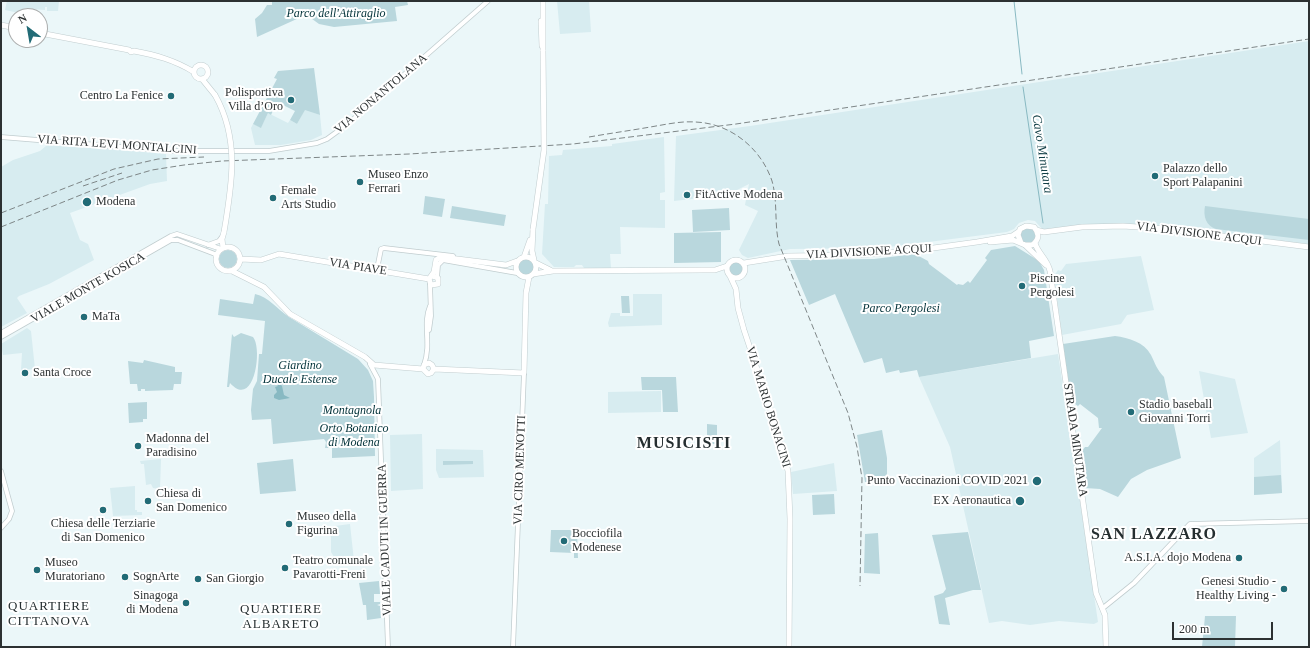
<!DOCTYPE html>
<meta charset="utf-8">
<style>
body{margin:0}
#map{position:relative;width:1310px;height:648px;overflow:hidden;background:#ebf7f9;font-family:Georgia,serif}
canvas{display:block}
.frame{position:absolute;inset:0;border:2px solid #2c3132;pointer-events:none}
.north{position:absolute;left:8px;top:8px;width:40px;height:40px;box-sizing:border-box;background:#fff;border:1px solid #abadad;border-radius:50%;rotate:329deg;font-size:11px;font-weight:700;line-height:16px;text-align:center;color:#2c3132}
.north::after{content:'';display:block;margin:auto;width:14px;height:18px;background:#226b76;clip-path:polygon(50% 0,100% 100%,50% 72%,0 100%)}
.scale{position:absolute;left:1172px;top:622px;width:101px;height:18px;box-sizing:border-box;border:2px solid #2c3132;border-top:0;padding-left:5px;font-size:12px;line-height:14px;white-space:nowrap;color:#2c3132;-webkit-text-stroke:3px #fff;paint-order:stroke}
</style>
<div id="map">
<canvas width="1310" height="648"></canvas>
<div class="frame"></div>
<div class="north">N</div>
<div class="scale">200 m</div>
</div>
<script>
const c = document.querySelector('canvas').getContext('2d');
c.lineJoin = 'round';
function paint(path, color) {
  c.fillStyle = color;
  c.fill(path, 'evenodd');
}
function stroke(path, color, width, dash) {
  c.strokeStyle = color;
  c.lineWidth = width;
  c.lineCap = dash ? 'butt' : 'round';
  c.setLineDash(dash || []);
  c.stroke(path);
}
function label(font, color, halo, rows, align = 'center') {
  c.font = font + ' Georgia,serif';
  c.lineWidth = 4;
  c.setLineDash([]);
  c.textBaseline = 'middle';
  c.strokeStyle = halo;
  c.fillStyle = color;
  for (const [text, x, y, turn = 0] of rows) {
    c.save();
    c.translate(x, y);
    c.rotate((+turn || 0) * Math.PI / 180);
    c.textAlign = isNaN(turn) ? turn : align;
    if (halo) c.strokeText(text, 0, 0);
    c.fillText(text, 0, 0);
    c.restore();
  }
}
paint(new Path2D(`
 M7 1H59L58 11H47V7H45V10L30 9 29 16H18L19 13 5 10Z
 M557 1H589L591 32 560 34Z
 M1309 41V244L1137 224H1101L1043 230 1035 221 1028 220 1019 223 1014 229 1007 232 881 248 790 249 748 258 742 255 739 250 758 211 745 205 749 184 727 195 674 201 676 136 750 126Z
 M305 109 320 115 322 135 311 140 281 145H255L251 128 253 124 261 127 268 113 288 123 290 120 297 124Z
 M664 137 665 192 660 193V200H665V228L620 227 621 254H610L611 268H584L582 265H576L574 267H554L542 254 545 204H548L549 156 562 155 563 150 612 146V144Z
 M54 144 166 154 167 181 150 184 70 213 80 240 88 244 94 260 49 284 19 296 17 298 27 313 1 327V167L13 160 40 151 46 146Z
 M1141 256 1154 310 1127 315 1121 324 1062 335 1054 276 1058 270 1061 271 1066 264Z
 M633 294H662V325L609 327 608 323 611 313H620V316H633Z
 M27 328 31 331 35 369 21 370 22 353 3 355 1 344Z
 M1058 354 1098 622 1094 624 1059 621 1030 625 1002 621 989 623 950 447 919 377Z
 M1199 371 1235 379 1248 433 1211 438Z
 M661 391V412L608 413V392Z
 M422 434 423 489 391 491 390 435Z
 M1280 440 1282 493 1254 495V458Z
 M436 449 483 450 484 477 439 478 436 470Z
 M161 459 160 489 153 488 151 484 146 485 144 464H141L140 461Z
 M834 463 837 491 793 494 791 472Z
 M135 486V510H137V512H142V515L113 516 110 488Z
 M350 524 354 561 352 563 339 565 331 552V533L335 526Z`), '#d7ecf0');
paint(new Path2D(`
 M272 1H407L408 5 395 7 397 21 334 27 319 24 308 16 299 18 257 37 255 19 262 13 267 5H272Z
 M314 68 320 115 305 110 297 124 290 120 295 111 277 102 271 115 268 113 261 128 253 124 277 79 274 78 278 71Z
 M425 196 445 199 442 217 423 214Z
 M452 206 506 215 504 226 450 218Z
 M1205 206 1309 219V240L1216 229C1206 226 1203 216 1205 206Z
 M729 208 730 230 693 232 692 210Z
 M1020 236a8 8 0 1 1 16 0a8 8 0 1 1-16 0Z
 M721 232V262L674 263V233Z
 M1015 246 1039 261 1044 270 1054 336 1029 341 1031 358 919 377 917 370 900 373 899 370 886 373 882 358 864 363 835 294 809 305 790 260 874 259 915 254 928 261 929 264 957 285 958 284 963 285 968 281 970 283 987 260 985 258 991 250Z
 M219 259a9 9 0 1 1 18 0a9 9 0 1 1-18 0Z
 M518 267a8 8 0 1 1 16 0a8 8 0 1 1-16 0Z
 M728 269a8 8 0 1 1 16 0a8 8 0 1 1-16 0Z
 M255 294C269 297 277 309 289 317L358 359 368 370 373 381 374 397 375 456 332 458V448H325L326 442 324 439 273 444 271 419 252 420 251 410 253 389 257 381 259 354H262L265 321 218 315 220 299 253 304Z
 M621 296H629L630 313H622Z
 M241 333 253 337C263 349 254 410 230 383L229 387H227L232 334 234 337Z
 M1115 336C1129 338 1144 342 1151 355 1155 363 1157 370 1164 377L1181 458 1147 470 1131 479 1118 497 1100 489 1085 488 1079 455 1085 447H1088L1102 428H1099L1098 418 1080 404 1078 406 1071 401 1063 344Z
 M144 360 175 367V372H182L181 384H174L173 390 145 391V389H141V391H138L137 384H130L128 361 143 363Z
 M641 377H676L678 412H663L662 390H642Z
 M147 402V419H143V422L129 423 128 403Z
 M707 424 717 425V444H707Z
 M882 430 887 458V482H865L857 435Z
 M293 459 296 491 260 494 257 463Z
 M443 461H473V464L443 465Z
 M1281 475 1282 493 1254 495V477Z
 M834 494 835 514 813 515 812 495Z
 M551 530H577L578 558H574V553L550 552Z
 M968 532 981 590H973L945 598 950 625 939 624 934 596 943 593 946 589 932 535Z
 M878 533 880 574 864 573 865 534Z
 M379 581 380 594H374V602H380V604L377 605 380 606 381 618 367 620 366 605H363L359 583Z
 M1205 616H1236L1235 647H1202Z`), '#b9d7dd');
paint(new Path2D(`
 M271 376H273L282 386 284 395 290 398 279 400 274 398V395L277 392 275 387 278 386Z`), '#88b9c2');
stroke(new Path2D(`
 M1014 1 1022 74
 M1023 87 1043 223`), '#88b9c2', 1);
const tertiary = new Path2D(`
 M1 137 171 151H269L317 143 327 139 349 123 488 1
 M208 245 219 241 222 237
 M377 269 381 249 384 248 453 256
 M437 277 438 265 443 260 517 273
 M429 330 431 316 430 284
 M1 333 171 236 177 234 221 249
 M1 337 171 240H178L215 254 216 257
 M370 364 378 379 388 647
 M424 365C432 342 422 325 430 306
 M1 471 12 511 9 519 1 528
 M1103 608 1134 583 1190 524 1309 521
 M513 647 524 373`);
const secondary = new Path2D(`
 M543 1V51
 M541 21 542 46
 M1 25 16 28
 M40 33 129 50 131 52 134 51C156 55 174 60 194 72
 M194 72a7 7 0 1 1 14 0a7 7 0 1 1-14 0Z
 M202 79 215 95
 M533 229 532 251 534 260
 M1036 230 1044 232 1082 227 1123 226 1167 229 1309 247
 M990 242 1013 240 1025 245H1032C1039 240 1040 234 1034 227L1026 226 1020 229 1018 235 1021 243
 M1035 243C1038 254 1047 258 1050 271L1096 593 1105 615 1106 647
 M1025 245 1046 265
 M216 259a12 12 0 1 1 24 0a12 12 0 1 1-24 0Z
 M223 248 222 239 224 232
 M516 267a10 10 0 1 1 20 0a10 10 0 1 1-20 0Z
 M524 257 530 240
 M241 259 261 260 279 254 429 279
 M727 269a9 9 0 1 1 18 0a9 9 0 1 1-18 0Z
 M536 263 550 270
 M744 263 788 256 857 255 919 250 977 242 1012 236 1018 232
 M232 271 264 287 290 314 365 357 374 365 423 369
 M533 274 553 271 703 270H715L727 266
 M730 276 736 289 738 308 744 330 771 411 788 471 790 519 789 647
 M429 279 434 272 436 260 441 257 506 265 517 261
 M429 279 431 285 438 284V278L432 276
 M423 369 424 365 429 363 432 365 434 369
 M423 369 428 374 431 373 434 369
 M434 369 524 373 526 293 529 277`);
stroke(tertiary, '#c1cdcf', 5.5);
stroke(secondary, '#c1cdcf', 6);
stroke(tertiary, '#fff', 4);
stroke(secondary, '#fff', 5);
stroke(new Path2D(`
 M589 137C612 133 634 130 656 126 668 124 682 121 695 122 730 123 761 148 772 181 778 202 774 224 779 244L848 413 857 447 862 478 860 586
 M83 186 122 173
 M1 213 114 169 158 159 204 157
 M1 227 118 180 152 170 184 165 222 161 409 154 573 144 736 124 1309 39`), '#7e8687', 1, [6, 3]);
const secondaryBridge = new Path2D(`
 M215 95C240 139 232 185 224 232
 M533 229 544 150 543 51`);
stroke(secondaryBridge, '#c1cdcf', 6, []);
stroke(secondaryBridge, '#fff', 5);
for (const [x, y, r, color] of [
 [171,96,4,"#226b76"],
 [291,100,4,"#226b76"],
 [1155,176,4,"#226b76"],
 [360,182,4,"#226b76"],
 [687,195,4,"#226b76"],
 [273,198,4,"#226b76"],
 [87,202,5,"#226b76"],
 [1022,286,4,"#226b76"],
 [84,317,4,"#226b76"],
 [25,373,4,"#226b76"],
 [1131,412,4,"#226b76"],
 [138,446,4,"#226b76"],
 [1037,481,5,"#226b76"],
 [148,501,4,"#226b76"],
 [1020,501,5,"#226b76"],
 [103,510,4,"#226b76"],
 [289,524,4,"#226b76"],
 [564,541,4,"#226b76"],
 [1239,558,4,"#226b76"],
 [285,568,4,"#226b76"],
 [37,570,4,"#226b76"],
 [125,577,4,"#226b76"],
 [198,579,4,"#226b76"],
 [1284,589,4,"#226b76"],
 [186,603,4,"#226b76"]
]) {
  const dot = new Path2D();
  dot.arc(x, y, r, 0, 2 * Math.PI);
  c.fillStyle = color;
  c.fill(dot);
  stroke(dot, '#fff', 1.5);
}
label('italic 12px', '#003138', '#fff', [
 ["Parco dell'Attiraglio",336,14],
 ["Parco Pergolesi",901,309],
 ["Giardino",300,366],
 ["Ducale Estense",300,380],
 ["Montagnola",352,411],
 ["Orto Botanico",354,429],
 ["di Modena",354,443]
]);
label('12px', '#2c3132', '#fff', [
 ["Polisportiva",283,93,"right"],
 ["Villa d’Oro",283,107,"right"],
 ["Centro La Fenice",163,96,"right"],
 ["Palazzo dello",1163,169],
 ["Sport Palapanini",1163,183],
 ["Museo Enzo",368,175],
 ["Ferrari",368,189],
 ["Female",281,191],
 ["Arts Studio",281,205],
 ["FitActive Modena",695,195],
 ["Modena",96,202],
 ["Piscine",1030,279],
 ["Pergolesi",1030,293],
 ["MaTa",92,317],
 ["Santa Croce",33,373],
 ["Stadio baseball",1139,405],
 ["Giovanni Torri",1139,419],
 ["Madonna del",146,439],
 ["Paradisino",146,453],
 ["Punto Vaccinazioni COVID 2021",1028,481,"right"],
 ["Chiesa di",156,494],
 ["San Domenico",156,508],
 ["EX Aeronautica",1011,501,"right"],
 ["Museo della",297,517],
 ["Figurina",297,531],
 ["Chiesa delle Terziarie",103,524,"center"],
 ["di San Domenico",103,538,"center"],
 ["Bocciofila",572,534],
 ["Modenese",572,548],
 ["A.S.I.A. dojo Modena",1231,558,"right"],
 ["Teatro comunale",293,561],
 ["Pavarotti-Freni",293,575],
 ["Museo",45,563],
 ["Muratoriano",45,577],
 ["SognArte",133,577],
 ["San Giorgio",206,579],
 ["Genesi Studio -",1276,582,"right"],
 ["Healthy Living -",1276,596,"right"],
 ["Sinagoga",178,596,"right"],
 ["di Modena",178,610,"right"]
], 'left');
label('12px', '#2c3132', '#fff', [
 ["VIA NONANTOLANA",381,94,-40],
 ["VIA RITA LEVI MONTALCINI",117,145,4],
 ["VIA DIVISIONE ACQUI",1199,234,7],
 ["VIA DIVISIONE ACQUI",869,252,-3],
 ["VIA PIAVE",358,267,9],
 ["VIALE MONTE KOSICA",88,288,-30],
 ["VIA MARIO BONACINI",768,407,73],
 ["STRADA MINUTARA",1075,440,82],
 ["VIA CIRO MENOTTI",520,470,-88],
 ["VIALE CADUTI IN GUERRA",385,540,-92]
]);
label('italic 13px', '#103e45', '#fff', [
 ["Cavo Minutara",1042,154,81]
]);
c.letterSpacing = '1px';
label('13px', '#252e30', '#fff', [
 ["QUARTIERE",49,607],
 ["CITTANOVA",49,622],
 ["QUARTIERE",281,610],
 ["ALBARETO",281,625]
]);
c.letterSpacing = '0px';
c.letterSpacing = '1px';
label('bold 16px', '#252e30', '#fff', [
 ["MUSICISTI",684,444],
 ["SAN LAZZARO",1154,535]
]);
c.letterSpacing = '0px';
</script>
